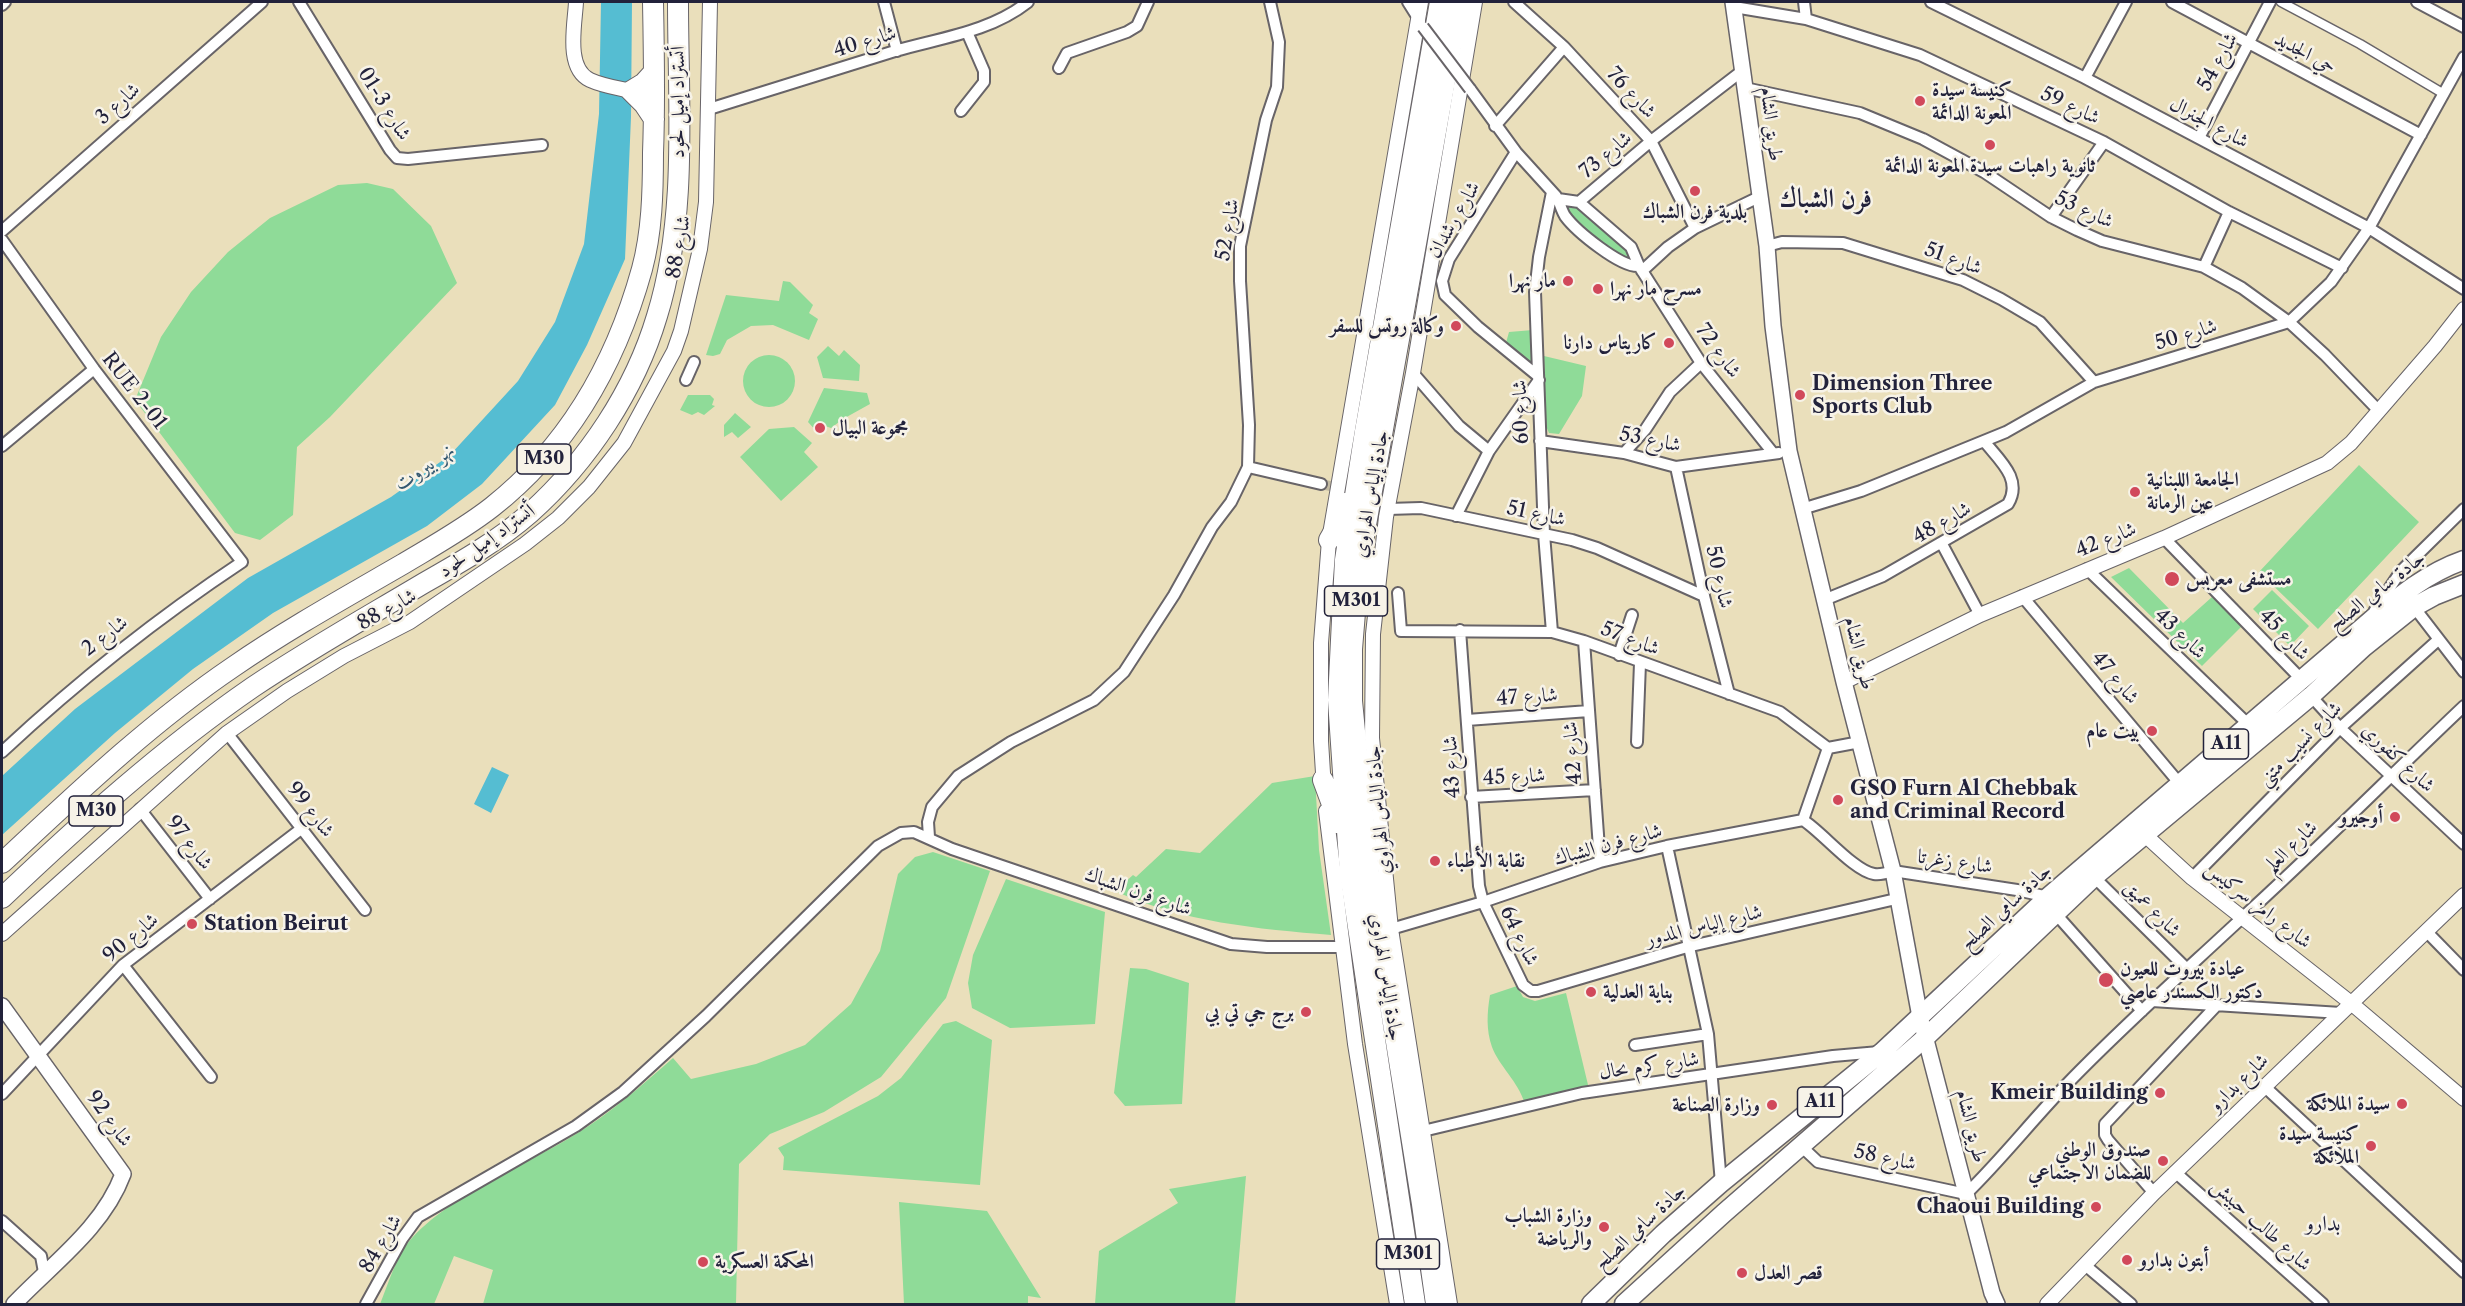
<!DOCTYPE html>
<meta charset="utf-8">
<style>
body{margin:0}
#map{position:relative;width:2465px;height:1306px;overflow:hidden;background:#eadfbb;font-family:"Libre Caslon Text",serif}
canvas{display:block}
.frame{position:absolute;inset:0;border:3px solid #22223b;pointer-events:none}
</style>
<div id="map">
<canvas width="2465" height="1306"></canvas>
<div class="frame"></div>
</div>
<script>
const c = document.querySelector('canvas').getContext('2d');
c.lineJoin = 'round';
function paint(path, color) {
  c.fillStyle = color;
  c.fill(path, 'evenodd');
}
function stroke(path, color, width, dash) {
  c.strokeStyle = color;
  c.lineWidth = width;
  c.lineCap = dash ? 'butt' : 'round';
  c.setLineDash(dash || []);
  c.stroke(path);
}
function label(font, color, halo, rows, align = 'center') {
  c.font = font + ' "Libre Caslon Text",Amiri,serif';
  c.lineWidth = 5;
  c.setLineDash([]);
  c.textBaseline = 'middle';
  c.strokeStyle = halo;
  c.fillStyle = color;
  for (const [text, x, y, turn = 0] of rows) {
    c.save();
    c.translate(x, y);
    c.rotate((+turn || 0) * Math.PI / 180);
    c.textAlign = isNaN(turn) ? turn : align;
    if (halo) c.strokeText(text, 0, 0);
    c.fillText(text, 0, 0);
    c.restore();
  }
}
paint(new Path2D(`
 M367 183 393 189 431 226 457 283 330 417 297 447 293 515 260 540 235 533 135 400 161 337 191 292 228 252 270 218 338 185Z
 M1570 200 1636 256 1624 263 1562 210Z
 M783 281 790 282 813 305 809 313 818 319 809 340 773 325 751 326 727 340 720 354 713 356 706 355 726 295 779 301Z
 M1533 330 1538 374 1504 350 1509 332Z
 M828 346 839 356 844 350 860 365 859 381 823 378 817 357Z
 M743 381a26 26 0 1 1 52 0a26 26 0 1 1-52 0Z
 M1544 356 1586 366 1582 396 1559 434 1549 433 1546 426Z
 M824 388 867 393 870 404 843 419 831 428 825 426 818 433 808 422Z
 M688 395H710L714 399 712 405 715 406 704 415 698 412 692 415 680 410Z
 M735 413 751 427 738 438 732 432 724 437V425Z
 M794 427 812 443 804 452 818 467 781 501 740 457 769 429Z
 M2359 465 2419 522 2318 629 2259 572Z
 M2129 568 2183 623 2212 597 2243 625 2202 666 2111 577Z
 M2272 590 2309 626 2290 646 2253 609Z
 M1315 776 1319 850 1331 935C1258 929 1182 922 1115 891L1133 875 1136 877 1166 849 1200 853 1272 783Z
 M933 852 990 871 946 998 881 1077 824 1112 770 1134 739 1164 736 1304H483L493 1270 454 1256 434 1304H380C387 1287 393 1267 403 1250 433 1203 528 1164 576 1134 611 1113 642 1085 673 1058L691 1079 756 1064 805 1045 851 1004 880 951 898 874 915 857Z
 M1006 879 1105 912 1095 1024 1010 1028 972 1008 968 983 973 955Z
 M1130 968 1146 969 1189 983 1182 1104 1125 1106 1114 1093Z
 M1517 986 1523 997 1535 1001 1566 993 1589 1089 1525 1104C1518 1081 1499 1066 1492 1047 1486 1030 1487 1013 1490 995Z
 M956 1021 992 1040 980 1185 783 1170 784 1157 778 1148 878 1096 901 1078 943 1024Z
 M1246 1176 1235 1304H1095L1099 1251 1178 1203 1169 1189Z
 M899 1202 987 1211 1041 1298 1028 1296V1304H904Z`), '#8fdb98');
paint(new Path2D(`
 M601 2H632L631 117 625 259 587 345 555 405 482 484 427 526 273 613 193 669 115 733 2 835V776L75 709 248 578 391 497 450 455 518 381 555 322 584 244 599 114Z
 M492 767 509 775 491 813 474 804Z`), '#55bdd2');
stroke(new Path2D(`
 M1321 484 1396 501`), '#c2b9a1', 10, [10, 5]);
const pedestrian = new Path2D(`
 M2281 2 2360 44 2444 94`);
const minor = new Path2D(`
 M299 2 390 150 397 158 408 159 542 145
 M884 2 897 51
 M1408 2 1420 21
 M1514 2 1564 47 1651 141 1695 228
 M1804 2 1806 19
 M1931 2 2085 78 2369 228 2464 289
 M2172 2 2421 135
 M2417 2 2464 27
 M2 5 5 2
 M1734 7 1806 19 1920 55 2104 142 2229 212 2342 268
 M1059 68 1067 53 1127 32 1137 26 1148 2
 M2085 78 2126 2
 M1745 88 1860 113 1923 139 1984 172 2051 217 2077 230 2102 241 2204 267 2242 288 2289 322 2325 355 2379 411
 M1470 89 1516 152 1556 196
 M709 109C771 90 833 70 895 51 940 38 990 32 1028 2
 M961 111 984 82V71L967 32
 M1495 126 1564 47
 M2199 138 2270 2
 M1516 152 1449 259 1442 281 1445 295 1478 327 1538 376
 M1552 192 1539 257 1535 292 1544 534 1552 632
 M1579 202 1651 141 1742 71
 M2051 217 2104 142
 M2 231 262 2
 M2 240 94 369 242 562C156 619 77 682 2 752
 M1767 246 1782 242 1843 243 1963 280 2001 299 2040 322 2094 382
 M1639 266C1621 268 1576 231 1565 216 1562 211 1560 205 1558 199L1579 202 1631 247 1639 266 1701 363 1773 453
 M2204 267 2229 212
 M1642 271 1668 247 1695 228 1759 197
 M1413 373 1459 426 1489 451
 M686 380 694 362
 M1540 441 1624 453 1676 467 1779 453
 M2 446 94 369
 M1624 453 1645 430 1670 392 1701 363
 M1248 467 1321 484
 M1676 467 1704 596 1729 694
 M1388 509 1421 508 1572 540 1597 548 1704 596
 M1802 509 1861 491 2006 432 2094 382 2289 322 2331 282 2369 228 2464 57
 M1456 516 1489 451 1539 380
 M2164 538 2302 680
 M1942 544 1980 615
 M2087 569 2249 725
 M1398 593 1401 631 1552 632 1584 641 1780 712 1828 748
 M2022 596 2180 784
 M1824 600 1883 576 2008 504C2023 479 1999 460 1984 441
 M2414 607 2464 672
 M2375 610 2401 571 2464 509
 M1460 630 1479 886 1483 902 1523 985 1531 991H1538L1687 947 1896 899
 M1584 641 1600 862
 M1619 655 1632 615
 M2311 696 2340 728 2464 844
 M1467 720 1589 711
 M227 733 365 910
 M1637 742 1640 663
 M1828 748 1860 742
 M1471 797 1595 790
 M140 809 210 899
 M1803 820 1828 748
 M929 837 928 822 932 807 958 776 1011 742 1094 700 1124 672 1174 595 1212 527 1231 502 1248 467 1249 425 1240 281V246L1266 120 1277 87 1279 42 1270 2
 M1667 846 1708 1034 1721 1183
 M2094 877 2186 968
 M2192 878 2340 728 2438 640
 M2055 913 2142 1011
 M1391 929 1483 902 1600 862 1667 846 1803 820C1822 832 1854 871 1874 874 1880 875 1887 873 1893 871L2017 890 2048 897
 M2426 931 2464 970
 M123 965 211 1077
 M2152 1001 2341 1013
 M1635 1045 1708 1034
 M2264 1086 2464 1272
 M2 1094 123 965 301 829
 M1423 1131 1582 1093 1833 1056 1879 1052
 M1801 1146 1818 1162 1966 1194C2002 1159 2033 1119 2068 1083 2124 1025 2184 972 2243 917 2318 849 2390 776 2464 706
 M2175 1172 2323 1304
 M2154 1193 2108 1140 2105 1135V1124L2217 1005
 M2 1221 41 1256 44 1272
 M2085 1265 2131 1304
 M366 1304 402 1239 418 1217 576 1126 623 1092 706 1016 878 846 901 833 914 832 952 849 1231 944 1267 947H1342`);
const tertiary = new Path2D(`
 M576 2C575 24 565 68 590 80 603 86 618 88 631 91
 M1844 682 1980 615 2164 538 2327 463 2351 443 2435 346 2464 309
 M1324 789 1321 741V643L1329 540 1421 2
 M1326 811 1355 1044 1397 1304
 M2144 834 2192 878 2351 1003 2464 1099
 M2 934 227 733 287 691 344 656 410 622 525 544 558 518 589 487 624 443 674 351 681 331 700 249 706 202 710 2
 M1450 1304 1391 929 1372 738 1373 634 1386 517 1413 373 1475 2
 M2047 1304 2154 1193 2464 895`);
const secondary = new Path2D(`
 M1733 2 1767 246 1773 326 1789 451 1844 682 1893 871 1920 1017 1992 1293 1997 1304
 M2 1006 123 1174C103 1228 52 1264 14 1304`);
const trunk = new Path2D(`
 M1591 1304 1663 1234 1721 1183 1882 1052 2048 897 2370 621C2399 596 2427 573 2464 560
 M1624 1304 1724 1213 1926 1037 2094 877 2311 696 2364 647 2414 607 2434 596 2464 584`);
const motorway = new Path2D(`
 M654 72 644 83 631 91 644 104 654 119
 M1329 540 1341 519 1345 503
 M1372 559 1370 581 1376 597
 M1323 780 1333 807 1336 823
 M2 863C76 794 149 724 233 667 288 629 346 597 403 564 433 546 464 529 492 507 568 447 616 363 642 269 652 232 653 192 653 153 655 103 654 52 653 2
 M2 898C81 823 163 749 253 687 308 650 367 617 424 583 461 562 498 541 530 513 588 461 635 390 657 316 688 216 678 105 678 2
 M1415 1304 1350 874 1338 700 1345 560 1365 431 1440 2
 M1436 1304 1422 1204 1369 873 1352 701V649L1359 564 1459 2`);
stroke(pedestrian, '#686468', 11);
stroke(minor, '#686468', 14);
stroke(tertiary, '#686468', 16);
stroke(secondary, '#686468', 18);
stroke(trunk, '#686468', 21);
stroke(motorway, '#686468', 22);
stroke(pedestrian, '#fff', 8);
stroke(minor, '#fff', 10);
stroke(tertiary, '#fff', 14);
stroke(secondary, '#fff', 15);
stroke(trunk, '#fff', 18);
stroke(motorway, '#fff', 20);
const minorBridge = new Path2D(`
 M1423 27 1470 89`);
stroke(minorBridge, '#686468', 14, []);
stroke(minorBridge, '#fff', 10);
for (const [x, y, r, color] of [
 [1920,101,6,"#d1495b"],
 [1990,145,6,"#d1495b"],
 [1695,191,6,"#d1495b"],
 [1568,281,6,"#d1495b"],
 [1598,289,6,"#d1495b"],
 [1456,326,6,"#d1495b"],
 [1669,343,6,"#d1495b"],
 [1800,395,6,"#d1495b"],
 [820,428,6,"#d1495b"],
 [2135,492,6,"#d1495b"],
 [2172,579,8,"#d1495b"],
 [2152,731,6,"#d1495b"],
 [1838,800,6,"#d1495b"],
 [2395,817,6,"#d1495b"],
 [1435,861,6,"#d1495b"],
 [192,924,6,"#d1495b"],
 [2106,980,8,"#d1495b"],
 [1591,992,6,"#d1495b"],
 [1306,1012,6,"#d1495b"],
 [2160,1093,6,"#d1495b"],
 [2402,1104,6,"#d1495b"],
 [1772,1105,6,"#d1495b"],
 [2371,1146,6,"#d1495b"],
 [2163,1161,6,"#d1495b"],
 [2096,1207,6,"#d1495b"],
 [1604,1227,6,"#d1495b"],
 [2127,1260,6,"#d1495b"],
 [703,1262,6,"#d1495b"],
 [1742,1273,6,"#d1495b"]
]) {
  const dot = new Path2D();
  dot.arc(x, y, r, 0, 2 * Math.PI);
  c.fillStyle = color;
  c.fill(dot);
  stroke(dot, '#f7f3e8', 2);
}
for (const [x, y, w] of [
 [544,459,54],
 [1356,601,63],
 [2226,744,45],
 [96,811,54],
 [1820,1102,45],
 [1408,1254,63]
]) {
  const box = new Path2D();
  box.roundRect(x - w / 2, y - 15, w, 30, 4.5);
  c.fillStyle = '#f7f3e8';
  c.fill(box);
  stroke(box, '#22223b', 1.5);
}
label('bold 18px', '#22223b', null, [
 ["M30",544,459],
 ["M301",1356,601],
 ["A11",2226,744],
 ["M30",96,811],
 ["A11",1820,1102],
 ["M301",1408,1254]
]);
label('20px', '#22223b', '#f7f3e8', [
 ["شارع 40",865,42,-17],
 ["حي الجديد",2305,53,28],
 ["شارع 54",2218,62,-62],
 ["شارع 76",1631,93,47],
 ["أتستراد إميل لحود",678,102,-90],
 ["شارع 3",118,104,-42],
 ["شارع 3-01",384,104,58],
 ["شارع 59",2070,106,25],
 ["شارع الجنرال",2209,123,28],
 ["طريق الشام",1771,124,83],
 ["شارع 73",1606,155,-40],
 ["شارع 53",2084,210,25],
 ["شارع رشدان",1454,220,-60],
 ["شارع 52",1228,230,-81],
 ["شارع 88",679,247,-80],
 ["شارع 51",1953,259,20],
 ["شارع 50",2186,335,-17],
 ["شارع 72",1718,351,54],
 ["RUE 2-01",134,391,52],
 ["شارع 60",1521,412,-92],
 ["شارع 53",1650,440,11],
 ["جادة إلياس الهراوي",1371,494,-80],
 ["شارع 51",1536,514,12],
 ["شارع 48",1942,523,-30],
 ["شارع 42",2106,540,-22],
 ["أتستراد إميل لحود",487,541,-35],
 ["شارع 50",1719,577,77],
 ["جادة سامي الصلح",2377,591,-38],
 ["شارع 88",387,610,-29],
 ["شارع 43",2180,634,44],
 ["شارع 45",2284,635,46],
 ["شارع 2",105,636,-38],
 ["شارع 57",1630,639,21],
 ["طريق الشام",1859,653,76],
 ["شارع 47",2115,678,50],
 ["شارع 47",1527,697,-4],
 ["شارع نسيب متني",2300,744,-45],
 ["شارع 42",1573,753,-95],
 ["شارع كفوري",2398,758,43],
 ["شارع 43",1452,767,-93],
 ["شارع 45",1514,777,-3],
 ["شارع 99",310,810,52],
 ["جادة الياس الهراوي",1379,810,-95],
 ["شارع 97",189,843,52],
 ["شارع فرن الشباك",1608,845,-15],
 ["شارع العلم",2291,847,-44],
 ["شارع زغرتا",1955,862,8],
 ["شارع فرن الشباك",1138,892,19],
 ["شارع رامز سركيس",2258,905,38],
 ["جادة سامي الصلح",2006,907,-43],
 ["شارع عميق",2152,909,45],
 ["شارع إلياس المدور",1704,926,-14],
 ["شارع 64",1519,936,64],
 ["شارع 90",131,938,-40],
 ["جادة إلياس الهراوي",1386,977,81],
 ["شارع كرم ىحال",1649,1066,-8],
 ["شارع بدارو",2239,1083,-44],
 ["شارع 92",109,1119,54],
 ["طريق الشام",1971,1126,76],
 ["شارع 58",1885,1158,12],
 ["شارع طالب حبيش",2261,1225,42],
 ["جادة سامي الصلح",1640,1227,-43],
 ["شارع 84",381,1244,-60]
]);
label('bold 20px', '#22223b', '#f7f3e8', [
 ["كنيسة سيدة",1932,90],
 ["المعونة الدائمة",1932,113],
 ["ثانوية راهبات سيدة المعونة الدائمة",1990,166,"center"],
 ["بلدية فرن الشباك",1695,212,"center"],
 ["مار نهرا",1556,281,"right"],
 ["مسرح مار نهرا",1610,289],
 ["وكالة روتس للسفر",1444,326,"right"],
 ["كاريتاس دارنا",1657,343,"right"],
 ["Dimension Three",1812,384],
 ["Sports Club",1812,407],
 ["مجموعة البيال",832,428],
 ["الجامعة اللبنانية",2147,480],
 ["عين الرمانة",2147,503],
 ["مستشفى معربس",2186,579],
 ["بيت عام",2140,731,"right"],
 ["GSO Furn Al Chebbak",1850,789],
 ["and Criminal Record",1850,812],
 ["أوجيرو",2383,817,"right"],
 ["نقابة الأطباء",1447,861],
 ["Station Beirut",204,924],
 ["عيادة بيروت للعيون",2120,969],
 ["دكتور الكسندر عاصي",2120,992],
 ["بناية العدلية",1603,992],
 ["برج جي تي بي",1294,1012,"right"],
 ["Kmeir Building",2148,1093,"right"],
 ["سيدة الملائكة",2390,1104,"right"],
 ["وزارة الصناعة",1760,1105,"right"],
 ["كنيسة سيدة",2359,1134,"right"],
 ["الملائكة",2359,1157,"right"],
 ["صندوق الوطني",2151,1150,"right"],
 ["للضمان الاجتماعي",2151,1173,"right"],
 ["Chaoui Building",2084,1207,"right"],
 ["وزارة الشباب",1592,1216,"right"],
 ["والرياضة",1592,1239,"right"],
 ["أبتون بدارو",2139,1260],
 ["المحكمة العسكرية",715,1262],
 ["قصر العدل",1754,1273]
], 'left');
label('italic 21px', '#345870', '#f7f3e8', [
 ["نهر بيروت",425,467,-35]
]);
label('21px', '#22223b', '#f7f3e8', [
 ["بدارو",2323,1224]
]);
label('bold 26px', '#22223b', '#f7f3e8', [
 ["فرن الشباك",1826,199]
]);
</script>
